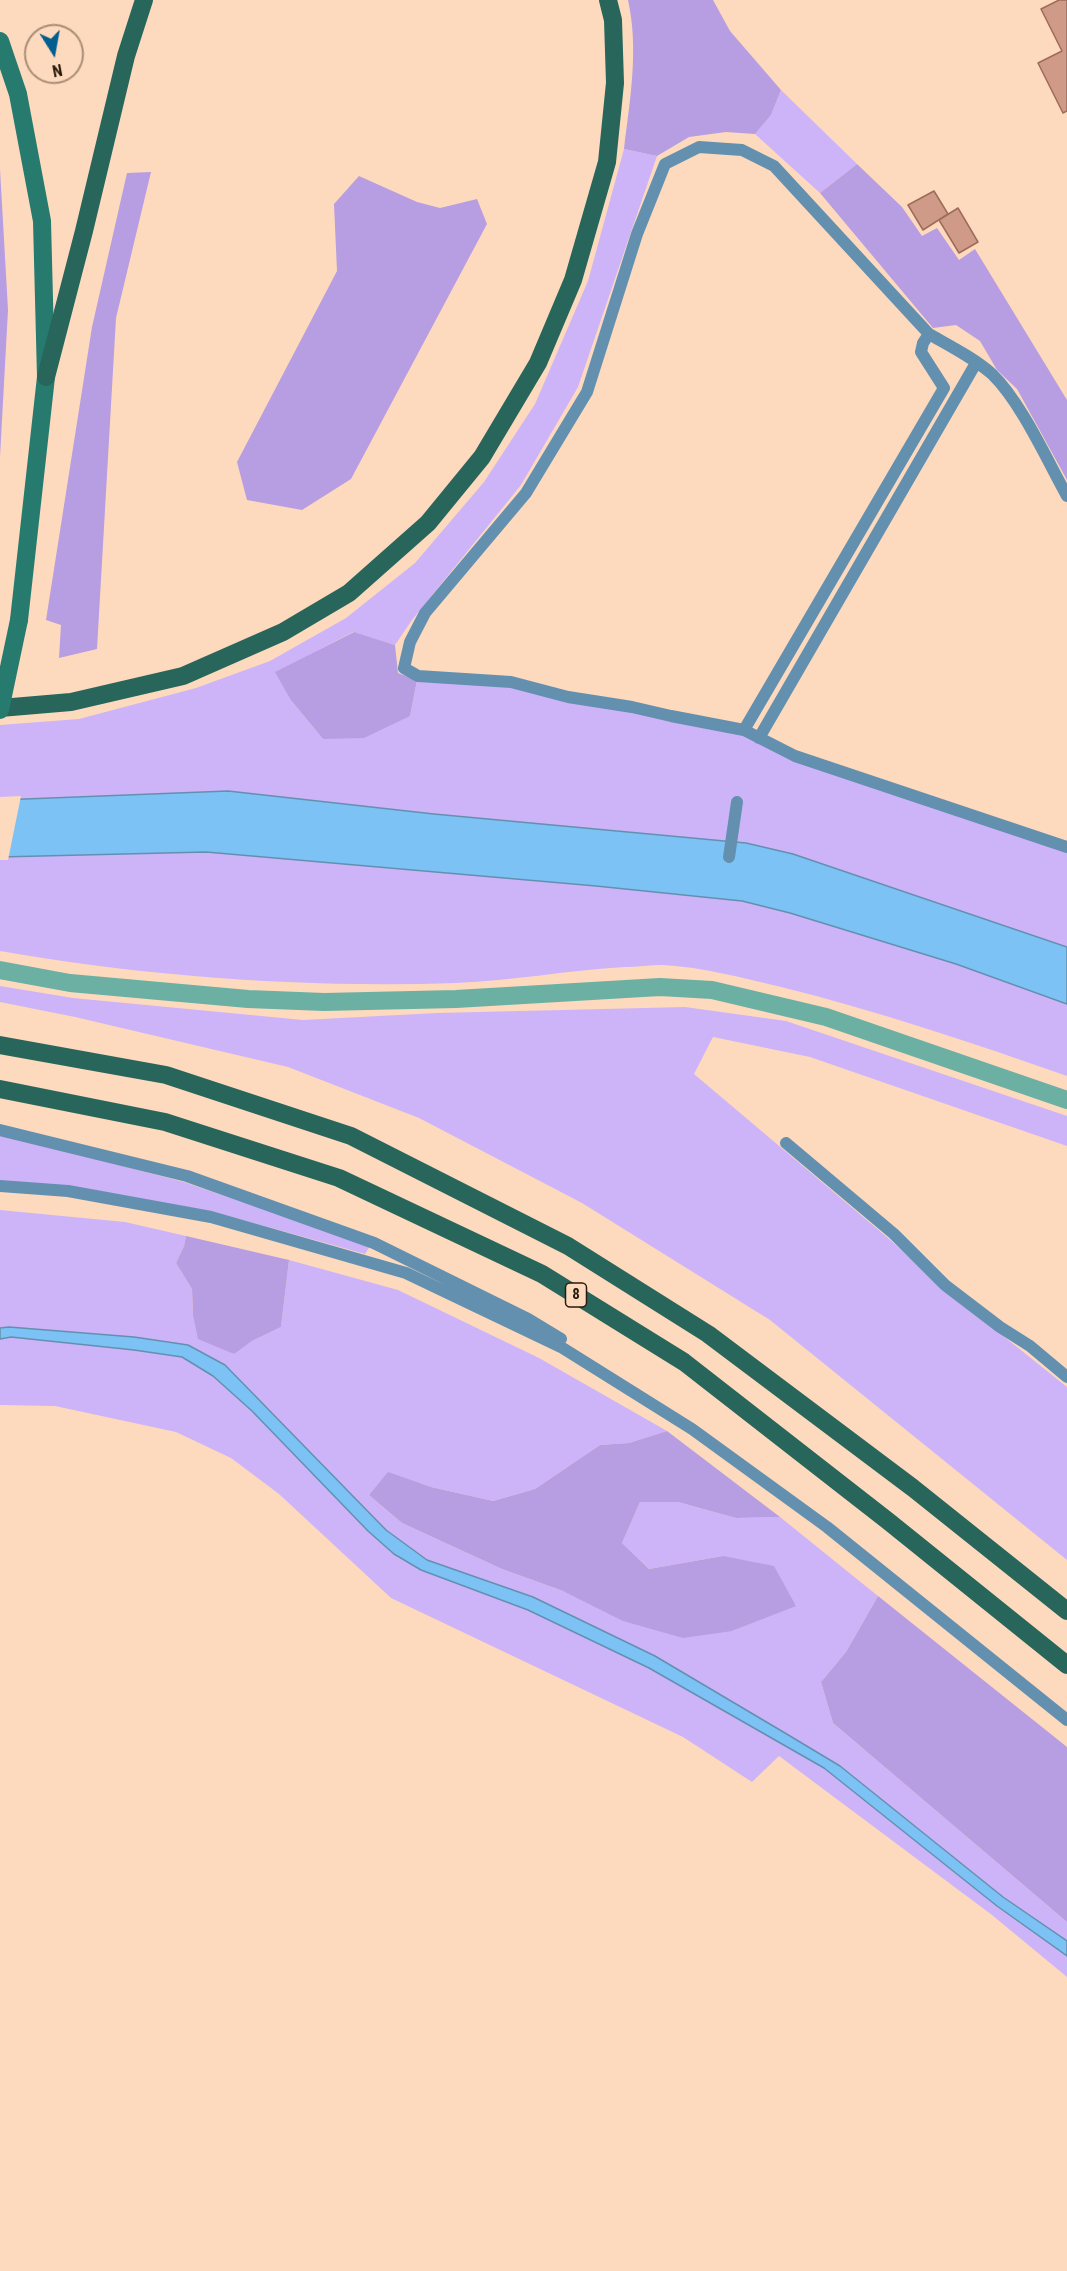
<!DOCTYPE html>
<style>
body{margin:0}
#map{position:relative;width:1067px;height:2271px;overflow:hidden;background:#fddabd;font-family:"Roboto Condensed",sans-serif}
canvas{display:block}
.north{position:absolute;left:24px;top:24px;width:60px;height:60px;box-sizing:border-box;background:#fddabd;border:2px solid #a98e77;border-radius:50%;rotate:169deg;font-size:16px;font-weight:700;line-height:24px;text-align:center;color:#2b1b0e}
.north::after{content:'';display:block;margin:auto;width:21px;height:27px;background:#005f8f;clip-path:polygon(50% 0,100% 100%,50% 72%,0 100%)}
</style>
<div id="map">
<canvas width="1067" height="2271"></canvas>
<div class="north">N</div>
</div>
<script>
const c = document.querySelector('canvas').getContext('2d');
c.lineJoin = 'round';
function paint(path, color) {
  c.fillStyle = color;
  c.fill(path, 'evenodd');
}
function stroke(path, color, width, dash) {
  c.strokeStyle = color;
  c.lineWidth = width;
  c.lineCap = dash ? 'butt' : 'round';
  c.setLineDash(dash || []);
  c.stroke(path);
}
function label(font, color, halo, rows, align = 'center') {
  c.font = font + ' "Roboto Condensed",sans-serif';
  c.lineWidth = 4.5;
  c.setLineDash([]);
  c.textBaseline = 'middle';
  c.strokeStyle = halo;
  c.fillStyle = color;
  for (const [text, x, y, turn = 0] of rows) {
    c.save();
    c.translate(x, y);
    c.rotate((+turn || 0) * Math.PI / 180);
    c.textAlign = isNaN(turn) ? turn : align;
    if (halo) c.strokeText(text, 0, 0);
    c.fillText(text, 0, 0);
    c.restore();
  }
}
paint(new Path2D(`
 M781 90 857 164 820 193 755 134 771 115Z
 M624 149 657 156 578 387 521 485 412 620 395 645 353 632 276 672 290 699 323 739 410 716 417 680H460L510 686 567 699 631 708 728 731 745 733 793 759 1067 851V947L793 854 746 843 434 814 228 791 0 800V725L79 719 196 688 270 661 346 618 415 563 484 482 535 404 588 281Z
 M206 852 596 886 742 901 790 913 956 964 1067 1004V1076C973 1043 878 1011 781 987 742 978 703 967 663 965 650 965 637 967 625 967 569 970 512 981 456 983 304 988 150 977 0 951V857Z
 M0 986 73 998 303 1020 437 1013 685 1007 786 1021 1067 1116V1146L810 1057 713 1037 694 1074 888 1238 942 1287 1067 1387V1560L770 1320 582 1203 419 1118 288 1067 75 1017 0 1002Z
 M0 1134 184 1182 370 1246 365 1254 214 1212 70 1188 0 1182Z
 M0 1210 125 1222 186 1236 184 1246 176 1263 192 1289 193 1315 233 1354 252 1341 281 1327 289 1260 398 1290 539 1358 667 1431 629 1443 600 1445 535 1489 493 1501 431 1487 388 1473 369 1495 402 1523 502 1569 563 1591 732 1631 796 1605 723 1556 649 1569 622 1543 640 1502H678L736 1518 780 1517 878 1596 846 1652 821 1682 833 1723 1067 1922V1941L1003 1897 840 1766 785 1733 655 1656 533 1597 427 1560 386 1530 225 1365 188 1345 134 1337 9 1327 0 1328Z
 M11 1337 134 1350 182 1357 213 1376 252 1411 368 1531 421 1570 528 1610 649 1668 824 1768 997 1906 1067 1956V1977L992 1915 779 1756 752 1782 683 1737 391 1598 279 1494 231 1458 176 1432 55 1406 0 1405V1339Z`), '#cdb4f8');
paint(new Path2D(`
 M628 0H713L730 31 781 90 771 115 755 134 726 132 689 137 657 156 624 149C630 100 639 49 628 0Z
 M857 164 902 207 922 236 937 228 959 260 975 249 1067 400V480L1017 389 997 370 980 341 956 325 933 328 820 193Z
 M0 169 8 310 0 457Z
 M151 172 116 318 97 649 59 658 61 625 46 620 92 327 127 173Z
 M359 176 417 202 440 208 477 199 487 224 351 479 302 510 247 500 237 462 337 271 334 204Z
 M354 632 395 645 398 673 417 680 410 716 364 738 323 739 290 699 275 672Z
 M186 1236 289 1260 281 1327 252 1341 234 1354 198 1339 193 1315 192 1289 176 1263 184 1246Z
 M667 1431 780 1517 736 1518 678 1502H640L622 1543 649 1569 723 1556 774 1566 796 1606 732 1631 683 1638 623 1621 563 1591 502 1569 402 1523 369 1495 388 1472 431 1487 493 1501 535 1489 600 1445 629 1443Z
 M878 1596 1067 1747V1922L833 1723 821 1682 846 1652Z`), '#b79de2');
const water = new Path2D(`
 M228 791 434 814 746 843 793 854 1067 947V1004L956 964 790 913 742 901 596 886 206 852 0 857V800Z
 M9 1327 134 1337 188 1345 225 1365 386 1530 427 1560 533 1597 655 1656 785 1733 840 1766 1003 1897 1067 1941V1956L997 1906 824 1768 649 1668 528 1610 421 1570 394 1554 368 1531 252 1411 213 1376 182 1357 134 1350 11 1337 0 1339V1328Z`);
paint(water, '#7cc2f5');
stroke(water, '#6490b0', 1.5);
paint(new Path2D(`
 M21 796 8 860H0V797Z`), '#fddabd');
stroke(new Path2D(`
 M1067 496C1047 460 1021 402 992 374 974 358 950 346 929 334L774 166 742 150 699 147 665 164 637 234 587 392 526 493 425 613 410 642 404 668 418 676 511 682 568 697 632 707 671 716 744 730 795 756 1067 847
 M744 730 944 388 921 352 923 343 929 334
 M759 738 976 363
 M729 857 737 802
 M0 1130 187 1176 374 1243 528 1319 561 1339
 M786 1143 894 1234 945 1285 1000 1327 1030 1346 1067 1377
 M0 1186 68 1191 211 1217 406 1273 561 1347 692 1429 827 1527 1067 1720`), '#6490b0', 12);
const building = new Path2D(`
 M1059 0H1067V111L1063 113 1038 63 1062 51 1041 9Z
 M934 191 948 214 923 230 908 205Z
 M958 208 978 242 959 253 939 220Z`);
paint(building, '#cf9b88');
stroke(building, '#9d6c5a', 1.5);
stroke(new Path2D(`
 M0 970 70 983 248 999 324 1002 456 999 660 987 712 990 826 1017 1067 1100`), '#6cb0a4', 18);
stroke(new Path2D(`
 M0 41 18 94 42 221 46 377 19 620`), '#267b6e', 18);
stroke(new Path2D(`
 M46 377 84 231 126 56 144 0
 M0 708 71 702 183 676 283 632 349 593 428 523 482 457 538 363 573 280 607 162 615 83 613 20 608 0
 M0 1045 166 1075 351 1136 568 1246 708 1334 913 1488 1067 1611
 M0 1089 165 1122 339 1178 542 1274 684 1362 888 1521 1067 1665`), '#28655b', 18);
stroke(new Path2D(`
 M0 710 19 620`), '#267b6e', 18);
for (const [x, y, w] of [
 [576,1295,21]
]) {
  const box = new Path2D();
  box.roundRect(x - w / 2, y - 12, w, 24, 4.5);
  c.fillStyle = '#fddabd';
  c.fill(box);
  stroke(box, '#2b1b0e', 1.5);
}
label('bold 15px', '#2b1b0e', null, [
 ["8",576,1295]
]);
</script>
